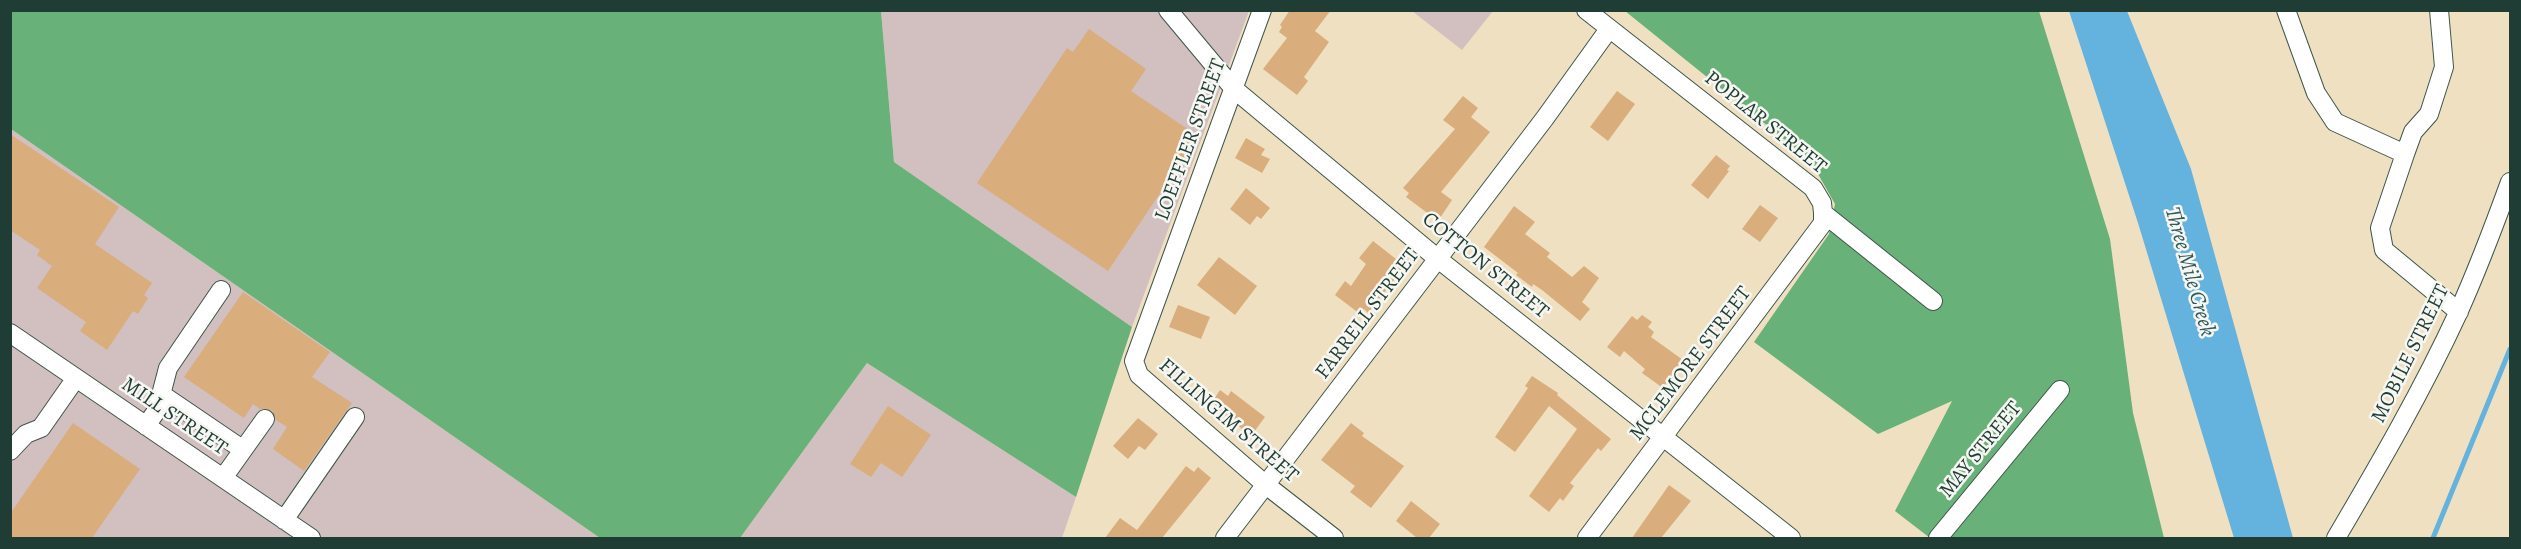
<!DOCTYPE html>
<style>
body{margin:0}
#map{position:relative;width:2521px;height:549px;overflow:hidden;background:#efe0c2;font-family:Alegreya,serif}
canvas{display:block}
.frame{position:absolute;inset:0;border:12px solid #1f3d34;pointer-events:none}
</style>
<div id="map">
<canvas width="2521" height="549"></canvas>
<div class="frame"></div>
</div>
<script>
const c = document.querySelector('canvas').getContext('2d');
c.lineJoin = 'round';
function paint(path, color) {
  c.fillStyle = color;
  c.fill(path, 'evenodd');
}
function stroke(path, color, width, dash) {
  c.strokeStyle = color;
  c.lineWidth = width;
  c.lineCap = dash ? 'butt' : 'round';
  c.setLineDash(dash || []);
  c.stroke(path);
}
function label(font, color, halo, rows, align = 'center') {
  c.font = font + ' Alegreya,serif';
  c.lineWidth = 5;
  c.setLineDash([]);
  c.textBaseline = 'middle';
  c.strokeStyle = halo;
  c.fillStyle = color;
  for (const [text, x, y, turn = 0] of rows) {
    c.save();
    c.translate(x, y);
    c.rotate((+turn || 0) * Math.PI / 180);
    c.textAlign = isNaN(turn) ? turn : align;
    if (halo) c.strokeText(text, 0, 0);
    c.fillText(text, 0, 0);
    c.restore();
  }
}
paint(new Path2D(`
 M881 11H1249L1132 327 894 162Z
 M1412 11H1493L1462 50Z
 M11 129 600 538H11Z
 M867 363 1076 497 1062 538H740Z`), '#d2bfc0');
paint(new Path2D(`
 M11 10 881 11 894 162 1132 327 1076 497 867 363 740 538H600L11 129Z
 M1625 11H2039L2110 239 2133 413 2164 538H1930L1895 511 1952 401 1878 434 1754 342 1829 234 1835 204 1810 160Z`), '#68b178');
paint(new Path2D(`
 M2069 11H2127L2191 169 2293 538H2234L2138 223Z`), '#64b2de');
stroke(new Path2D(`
 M2433 538 2510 349`), '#64b2de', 5);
paint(new Path2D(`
 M1290 10H1331L1315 31 1329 42 1304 77 1308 81 1297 95 1263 69 1287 38 1279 32 1282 27 1280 25Z
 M1089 29 1146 69 1131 91 1198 136 1108 271 977 183 1067 48 1073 52Z
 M1617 91 1635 104 1608 141 1590 127Z
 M1463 96 1478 108 1471 117 1490 132 1441 192 1452 200 1438 221 1406 197 1409 193 1403 188 1455 129 1443 120Z
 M10 134 119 207 95 244 152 283 144 295 148 298 138 314 133 311 107 350 80 331 86 322 37 288 52 266 37 255 40 250 10 230Z
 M1246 138 1265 149 1261 155 1270 159 1262 173 1235 158Z
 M1716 155 1730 166 1727 170 1729 171 1708 199 1691 185Z
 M1246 188 1270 208 1261 219 1257 216 1250 225 1230 209Z
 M1760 205 1778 218 1760 242 1742 229Z
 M1514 206 1535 222 1525 234 1550 253 1547 257 1572 277 1584 266 1599 278 1582 302 1590 309 1580 321 1542 290 1533 284 1532 287 1516 275 1518 273 1484 247Z
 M1373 241 1405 266 1368 313 1364 309 1360 314 1335 295 1345 281 1351 286 1366 264 1359 258Z
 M1219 257 1257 286 1235 315 1197 285Z
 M243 292 330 352 312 377 352 403 304 471 273 449 287 427 276 420 272 410 260 409 253 404 244 418 184 377Z
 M1178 305 1210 317 1201 339 1169 327Z
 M1642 315 1652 322 1648 327 1654 332 1651 337 1683 360 1663 388 1642 373 1645 369 1624 351 1620 357 1607 347 1632 316 1637 320Z
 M1532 376 1558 393 1557 395 1611 439 1601 451 1598 448 1570 483 1574 486 1563 501 1560 498 1549 512 1529 496 1577 429 1549 406 1515 452 1495 437 1528 388 1525 386Z
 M1220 390 1228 396 1231 391 1265 417 1251 436 1217 409 1218 407 1212 402Z
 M888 406 931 435 902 477 881 463 871 477 850 464Z
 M1138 418 1158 434 1145 450 1139 446 1128 459 1113 446Z
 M73 423 140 469 92 538H10V514Z
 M1351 423 1364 433 1362 436 1404 466 1371 508 1350 492 1355 486 1321 460Z
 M1186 466 1194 472 1198 467 1211 478 1162 538H1105L1120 518 1137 530Z
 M1669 485 1691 501 1661 538H1632Z
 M1411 501 1440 524 1429 538H1417L1396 521Z`), '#d9ad7c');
const minor = new Path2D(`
 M1168 10 1234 89 1438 259 1791 538
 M1262 10 1134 361 1139 375 1266 485 1334 538
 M1586 10 1813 188 1822 203 1823 213 1933 301
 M2286 10 2316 93 2335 122 2405 154 2413 132 2429 114 2444 67 2439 10
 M2405 154 2380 228 2384 250 2459 312
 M10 333 311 538
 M161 394 242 449
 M146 426 157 410 168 368 221 290
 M10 451 26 434 41 428 76 378
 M223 478 265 419
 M284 520 355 417
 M1225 538 1545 118 1609 29
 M1587 538 1823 223V213
 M1938 538 2060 390
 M2336 538C2379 465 2422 391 2458 313 2477 271 2494 226 2510 182`);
stroke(minor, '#3e5549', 20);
stroke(minor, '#fff', 18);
label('21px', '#1f3d34', '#f6f6f2', [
 ["POPLAR STREET",1765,123,39],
 ["LOEFFLER STREET",1191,140,-70],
 ["COTTON STREET",1485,266,39],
 ["FARRELL STREET",1368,314,-53],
 ["MOBILE STREET",2411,354,-64],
 ["MCLEMORE STREET",1691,364,-53],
 ["MILL STREET",174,417,34],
 ["FILLINGIM STREET",1228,421,41],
 ["MAY STREET",1981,450,-51]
]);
label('italic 22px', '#305a5e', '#f6f6f2', [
 ["Three Mile Creek",2189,272,74]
]);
</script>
